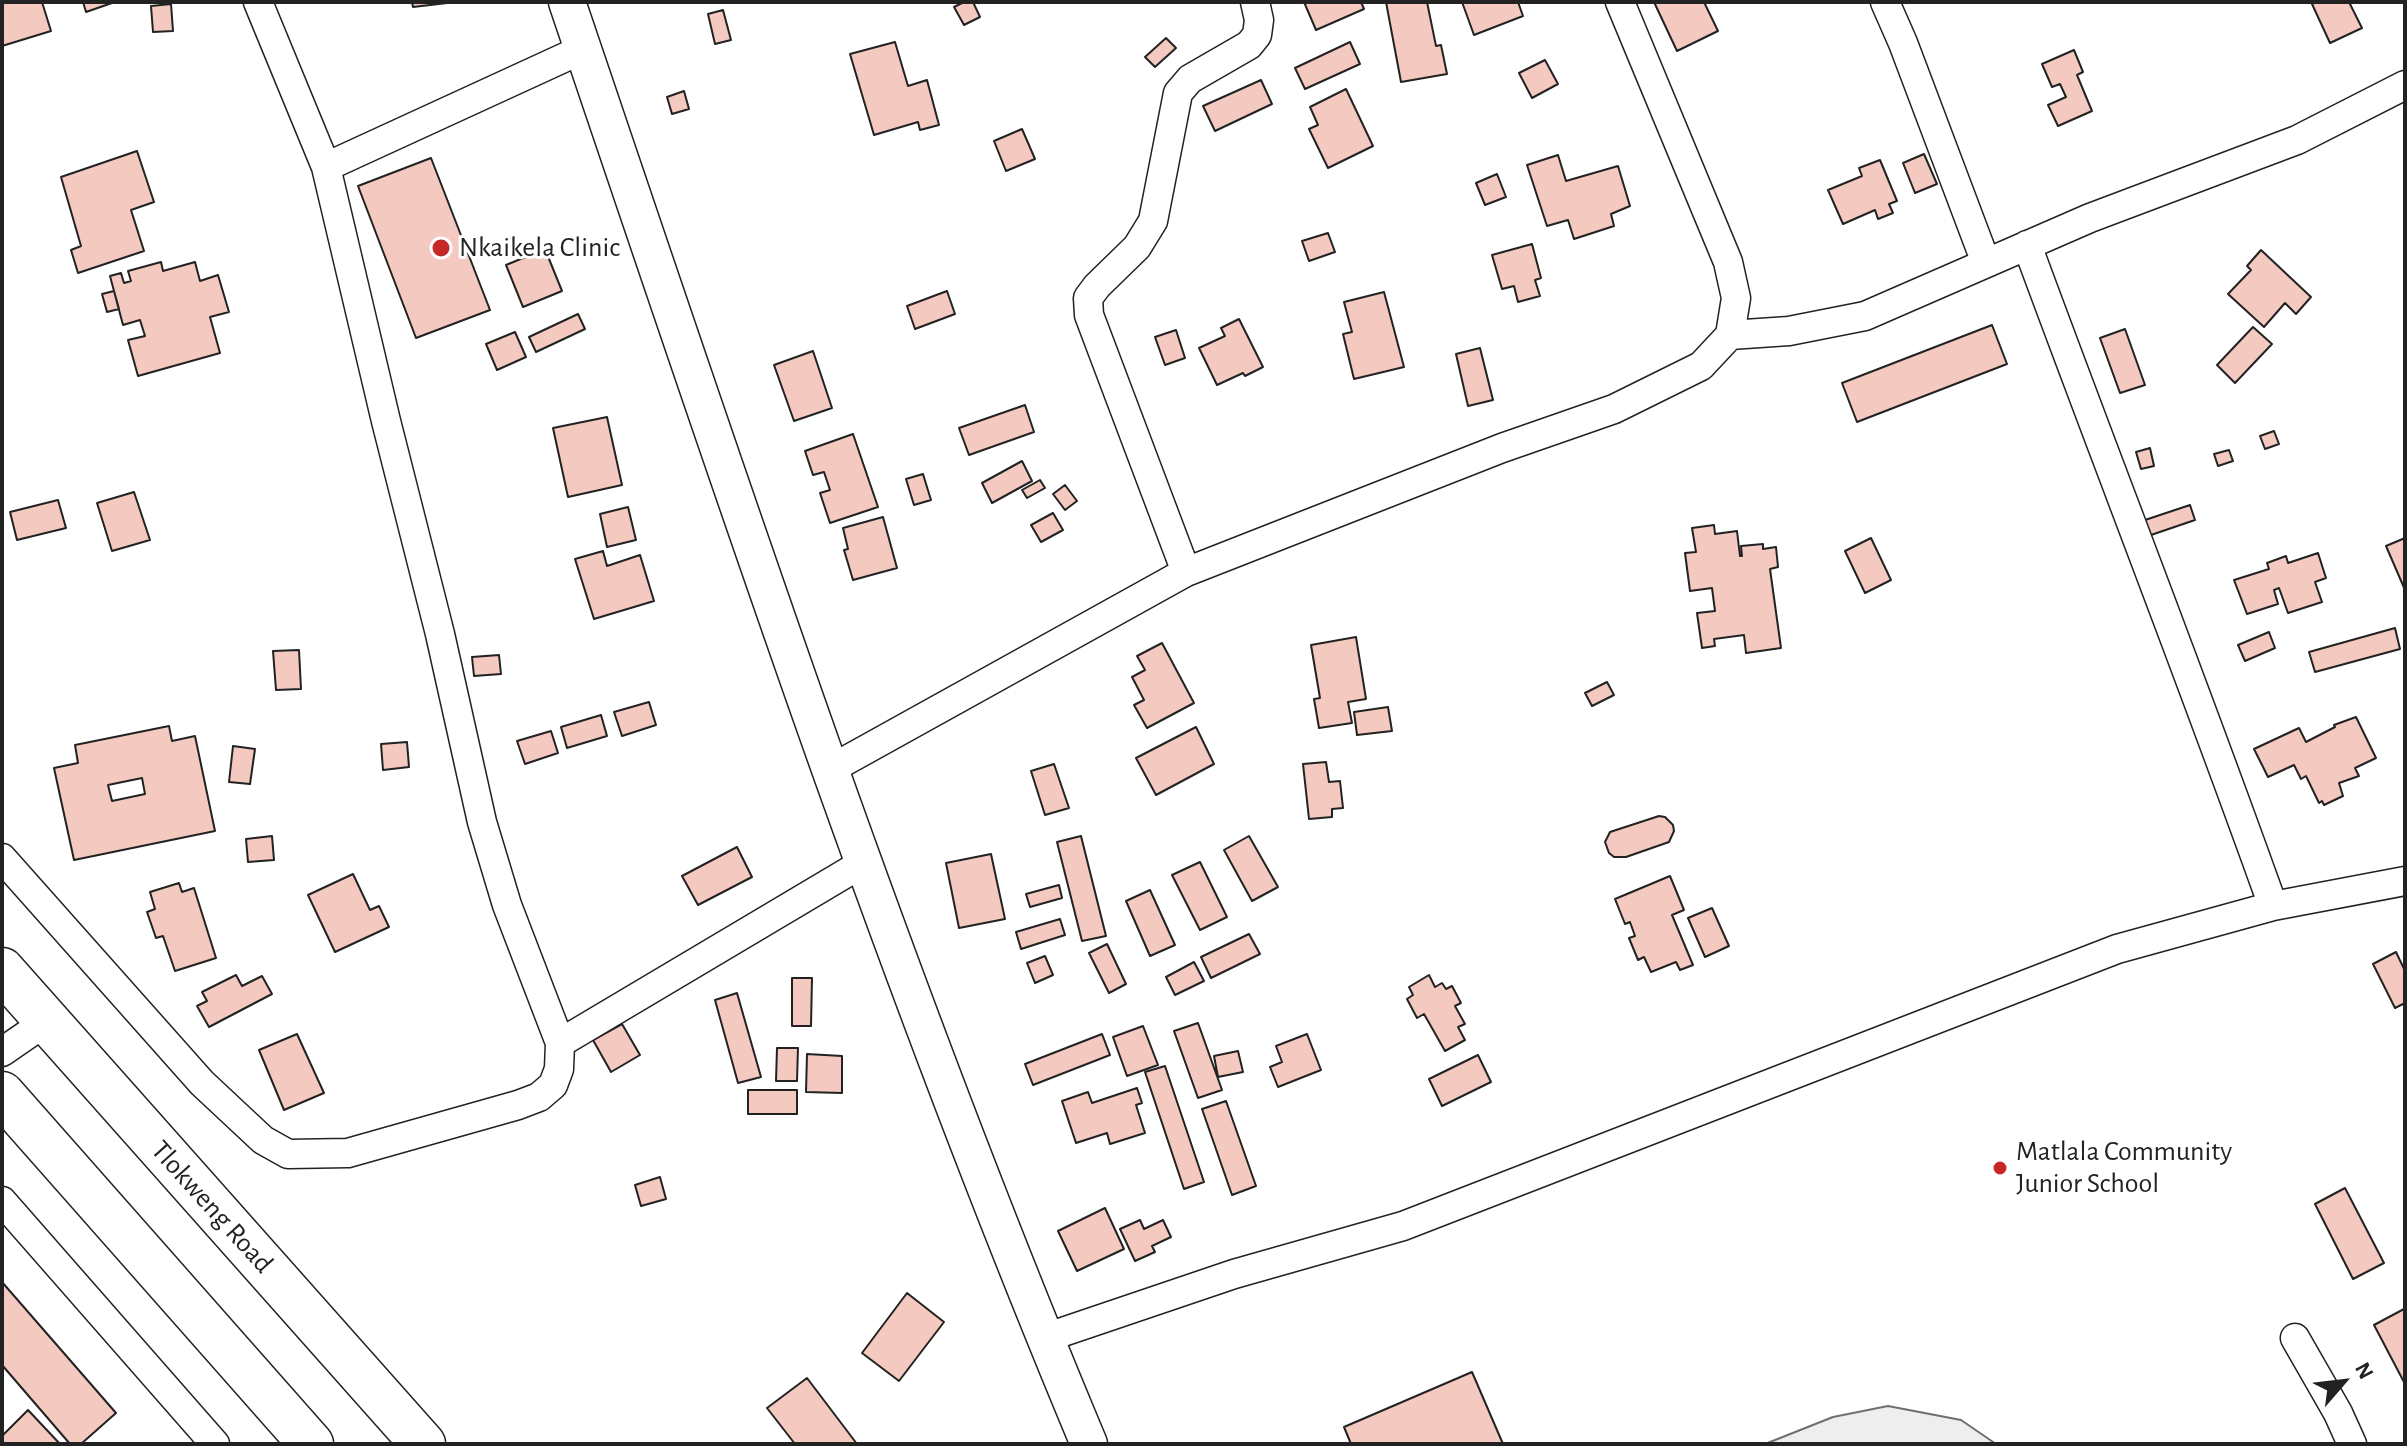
<!DOCTYPE html>
<style>
body{margin:0}
#map{position:relative;width:2407px;height:1446px;overflow:hidden;background:#fff;font-family:"Alegreya Sans",sans-serif}
canvas{display:block}
.frame{position:absolute;inset:0;border:4px solid #222;pointer-events:none}
.north{position:absolute;left:2303px;top:1342px;width:80px;height:80px;-webkit-text-stroke:6px #fff;paint-order:stroke;rotate:62deg;font-size:22px;font-weight:700;line-height:32px;text-align:center;color:#222}
.north::after{content:'';display:block;margin:auto;width:28px;height:36px;background:#222;clip-path:polygon(50% 0,100% 100%,50% 72%,0 100%)}
</style>
<div id="map">
<canvas width="2407" height="1446"></canvas>
<div class="frame"></div>
<div class="north">N</div>
</div>
<script>
const c = document.querySelector('canvas').getContext('2d');
c.lineJoin = 'round';
function paint(path, color) {
  c.fillStyle = color;
  c.fill(path, 'evenodd');
}
function stroke(path, color, width, dash) {
  c.strokeStyle = color;
  c.lineWidth = width;
  c.lineCap = dash ? 'butt' : 'round';
  c.setLineDash(dash || []);
  c.stroke(path);
}
function label(font, color, halo, rows, align = 'center') {
  c.font = font + ' "Alegreya Sans",sans-serif';
  c.lineWidth = 6;
  c.setLineDash([]);
  c.textBaseline = 'middle';
  c.strokeStyle = halo;
  c.fillStyle = color;
  for (const [text, x, y, turn = 0] of rows) {
    c.save();
    c.translate(x, y);
    c.rotate((+turn || 0) * Math.PI / 180);
    c.textAlign = isNaN(turn) ? turn : align;
    if (halo) c.strokeText(text, 0, 0);
    c.fillText(text, 0, 0);
    c.restore();
  }
}
const green = new Path2D(`
 M1888 1406 1961 1420 1996 1444H1765L1833 1417Z`);
paint(green, '#eee');
stroke(green, '#6f6f6f', 2);
const building = new Path2D(`
 M2 2H42L51 31 2 46Z
 M83 2H112V3L86 12Z
 M412 2H456L413 7Z
 M964 2H973L980 17 964 25 954 7Z
 M1304 2H1361L1364 9 1316 30Z
 M1386 2H1427L1436 46 1441 45 1447 74 1401 82Z
 M1462 2H1518L1523 16 1474 35Z
 M1654 2H1704L1718 31 1677 51Z
 M2317 2H2349L2362 28 2330 43 2312 4Z
 M171 4 173 31 153 32 151 6Z
 M723 10 731 40 715 44 708 14Z
 M1166 38 1176 48 1155 67 1145 57Z
 M895 42 908 86 927 80 939 125 920 130 918 122 874 135 850 54Z
 M1350 42 1360 64 1305 89 1295 68Z
 M2074 50 2083 72 2077 75 2092 111 2058 126 2048 105 2066 97 2060 84 2052 87 2042 64Z
 M1545 60 1558 84 1532 98 1519 73Z
 M1261 80 1272 104 1215 131 1203 106Z
 M1346 89 1373 146 1328 168 1309 129 1318 125 1310 107Z
 M684 91 689 109 672 114 667 97Z
 M1022 129 1035 159 1006 171 994 141Z
 M137 151 154 202 131 210 144 251 78 273 71 250 81 246 61 177Z
 M1924 154 1937 184 1915 193 1903 163Z
 M1558 155 1566 181 1618 166 1630 206 1611 214 1614 226 1574 239 1568 220 1547 226 1527 165Z
 M431 158 490 310 416 338 358 186Z
 M1880 160 1897 201 1889 204 1893 213 1878 219 1875 210 1843 224 1828 190 1862 176 1859 168Z
 M1497 174 1506 197 1485 205 1476 183Z
 M1328 233 1335 252 1309 261 1302 241Z
 M1532 244 1541 278 1535 280 1540 296 1518 302 1514 286 1502 289 1492 255Z
 M545 249 562 291 523 307 506 265Z
 M2261 250 2311 297 2296 314 2285 303 2264 327 2228 294 2251 270 2247 266Z
 M161 262 163 271 195 262 200 281 218 275 229 312 210 317 220 353 138 376 128 340 145 336 140 320 123 325 110 276 121 273 124 283 131 281 128 271Z
 M114 291 119 309 107 312 102 294Z
 M947 291 955 314 915 329 907 306Z
 M1384 292 1404 367 1354 379 1343 334 1352 332 1344 302Z
 M578 314 585 329 536 352 529 337Z
 M1239 319 1263 367 1245 376 1243 373 1217 385 1199 348 1225 336 1221 328Z
 M1992 325 2007 364 1857 422 1842 383Z
 M2253 327 2272 344 2235 383 2217 365Z
 M2125 329 2145 385 2120 393 2100 338Z
 M1176 330 1185 358 1165 365 1155 337Z
 M515 332 526 357 497 370 486 344Z
 M1480 348 1493 400 1468 406 1456 354Z
 M813 351 832 408 794 421 774 365Z
 M1025 405 1034 432 969 455 959 428Z
 M607 417 622 485 568 497 553 428Z
 M2274 431 2279 444 2265 449 2260 436Z
 M853 434 878 507 830 523 820 493 830 490 824 472 813 475 805 451Z
 M2150 448 2154 466 2141 469 2136 452Z
 M2229 450 2233 461 2218 466 2214 454Z
 M1022 461 1032 481 992 503 982 483Z
 M923 474 931 500 914 505 906 479Z
 M1040 480 1045 488 1027 498 1022 490Z
 M1065 485 1077 501 1065 510 1053 494Z
 M134 492 150 540 112 551 97 503Z
 M58 500 66 528 17 540 10 512Z
 M2190 505 2195 520 2148 536 2142 521Z
 M628 507 636 540 607 547 600 514Z
 M1053 513 1063 530 1041 542 1031 525Z
 M883 517 897 568 853 580 844 550 848 549 843 528Z
 M1714 525 1715 534 1737 531 1740 556H1742L1741 546 1763 544V549L1776 547 1778 567 1770 569 1781 648 1746 653 1744 635 1714 639 1715 646 1702 648 1697 613 1715 611 1712 588 1690 591 1685 553 1696 552 1692 528Z
 M1871 538 1891 580 1865 593 1845 551Z
 M2405 538V590L2386 546Z
 M603 551 607 566 640 555 654 601 594 619 575 559Z
 M2318 553 2326 578 2315 582 2322 602 2288 613 2279 588 2274 590 2278 604 2247 614 2234 580 2269 569 2267 563 2286 556 2288 563Z
 M2395 628 2400 649 2315 672 2309 652Z
 M2269 632 2275 648 2245 661 2238 645Z
 M1356 637 1366 699 1348 702 1352 723 1319 728 1314 699 1320 698 1311 645Z
 M1162 643 1194 703 1147 728 1134 705 1144 700 1132 677 1145 670 1137 656Z
 M299 650 301 689 276 690 273 651Z
 M499 655 501 674 474 676 472 657Z
 M1607 682 1614 695 1592 706 1585 693Z
 M649 702 656 725 622 736 614 712Z
 M1388 707 1392 731 1357 735 1354 712Z
 M601 715 607 736 567 748 561 727Z
 M2356 717 2376 758 2355 768 2359 776 2339 783 2343 796 2324 805 2322 801 2319 803 2306 776 2301 779 2294 765 2268 777 2254 749 2299 728 2306 742 2335 727 2334 725Z
 M169 726 172 741 195 736 215 831 74 860 54 768 78 763 75 745ZM142 778 145 794 112 801 108 785Z
 M1196 727 1214 764 1156 795 1136 758Z
 M551 731 558 753 525 764 517 741Z
 M407 742 409 767 383 770 381 744Z
 M233 746 255 749 250 784 229 782Z
 M1326 762 1329 782 1340 781 1343 808 1332 809V817L1309 819 1303 764Z
 M1054 764 1069 808 1045 815 1031 771Z
 M1659 816 1665 817 1673 825 1674 831 1669 842 1626 857H1614L1609 853 1605 842 1610 832Z
 M272 836 274 860 248 862 246 839Z
 M1081 836 1106 936 1082 941 1057 842Z
 M1249 836 1278 887 1252 901 1224 850Z
 M737 847 752 877 698 905 682 876Z
 M991 854 1005 919 959 928 946 863Z
 M1200 862 1227 917 1200 930 1172 875Z
 M353 874 370 910 379 906 389 927 335 952 308 895Z
 M1670 876 1684 910 1672 915 1693 965 1680 970 1676 962 1651 972 1644 957 1638 960 1629 938 1635 936 1630 922 1625 924 1615 899Z
 M179 883 182 892 194 888 216 958 175 971 163 936 156 938 147 912 155 909 150 892Z
 M1059 885 1062 898 1030 907 1026 894Z
 M1150 890 1175 945 1150 956 1126 901Z
 M1712 908 1729 946 1705 957 1688 918Z
 M1060 919 1065 935 1021 949 1016 932Z
 M1249 934 1260 954 1211 978 1201 957Z
 M1107 944 1126 984 1109 993 1089 953Z
 M2396 952 2405 971V1003L2395 1008 2373 964Z
 M1045 956 1053 975 1035 983 1027 963Z
 M1194 962 1204 981 1175 995 1166 977Z
 M236 975 242 986 262 976 272 994 209 1027 197 1006 207 1001 202 992Z
 M1429 975 1435 987 1442 983 1446 989 1452 986 1461 1003 1455 1006 1465 1024 1458 1027 1465 1040 1445 1051 1424 1014 1417 1018 1407 999 1413 995 1409 987Z
 M792 978H812L811 1026H792Z
 M737 993 761 1077 738 1083 715 1000Z
 M1198 1023 1222 1090 1198 1098 1174 1031Z
 M622 1024 640 1055 611 1072 593 1040Z
 M1143 1026 1158 1065 1127 1076 1113 1037Z
 M297 1034 324 1093 284 1110 259 1050Z
 M1102 1034 1110 1055 1033 1085 1025 1064Z
 M1307 1034 1321 1070 1278 1087 1270 1067 1282 1062 1276 1046Z
 M777 1048H798L797 1081H776Z
 M1238 1051 1243 1072 1218 1077 1214 1056Z
 M807 1054 842 1056V1093L806 1092Z
 M1478 1055 1491 1082 1442 1106 1429 1079Z
 M1165 1066 1204 1182 1184 1189 1145 1072Z
 M1137 1088 1142 1103 1136 1105 1145 1133 1110 1144 1107 1133 1076 1143 1062 1101 1088 1092 1092 1103Z
 M748 1090H797V1114H748Z
 M1226 1101 1256 1186 1232 1195 1202 1109Z
 M660 1177 666 1199 641 1206 635 1185Z
 M2345 1188 2384 1263 2353 1279 2315 1204Z
 M1105 1208 1124 1249 1077 1271 1058 1231Z
 M1140 1220 1144 1229 1163 1220 1171 1237 1152 1246 1155 1252 1135 1261 1120 1229Z
 M2 1282 116 1413 81 1444H70L2 1365Z
 M907 1293 944 1322 899 1381 862 1353Z
 M2404 1309 2405 1311V1384L2374 1325Z
 M1472 1372 1503 1444H1351L1344 1427Z
 M807 1378 857 1444H795L767 1408Z
 M28 1410 60 1444H2V1436Z`);
paint(building, '#f3c9c0');
stroke(building, '#222', 2);
const minor = new Path2D(`
 M258 2 326 167 583 49
 M1885 2 1903 43 1986 263
 M1730 335 1789 331 1865 316 2090 218 2297 140 2405 85
 M1186 572 1089 315 1088 298 1097 286 1137 247 1153 221 1178 93 1190 79 1249 45 1257 35 1259 20 1255 2
 M829 770 1186 572 1502 448 1614 409 1701 366 1730 335 1736 298 1728 262 1620 2
 M2 858 202 1083 263 1140 288 1154 348 1153 518 1105 539 1097 553 1085 559 1069 560 1043 507 905 482 822 440 634 386 421 326 167
 M2273 906 2405 881
 M560 1043 863 863
 M2 1052 47 1021
 M2 1201 215 1444
 M1045 1338 1234 1274 1403 1226 2117 949 2273 906C2194 684 2108 465 2027 245
 M2295 1338 2338 1413 2352 1444`);
const tertiary = new Path2D(`
 M567 2C731 486 891 972 1089 1444`);
const primary = new Path2D(`
 M2 970 423 1444
 M2 1094 311 1444`);
stroke(minor, '#222', 31);
stroke(tertiary, '#222', 39);
stroke(primary, '#222', 47);
stroke(minor, '#fff', 28);
stroke(tertiary, '#fff', 36);
stroke(primary, '#fff', 44);
for (const [x, y, r, color] of [
 [441,248,10,"#c62828"],
 [2000,1168,8,"#c62828"]
]) {
  const dot = new Path2D();
  dot.arc(x, y, r, 0, 2 * Math.PI);
  c.fillStyle = color;
  c.fill(dot);
  stroke(dot, '#fff', 3);
}
label('28px', '#222', '#fff', [
 ["Nkaikela Clinic",459,248],
 ["Matlala Community",2016,1152],
 ["Junior School",2016,1184]
], 'left');
label('28px', '#222', '#fff', [
 ["Tlokweng Road",212,1207,48]
]);
</script>
